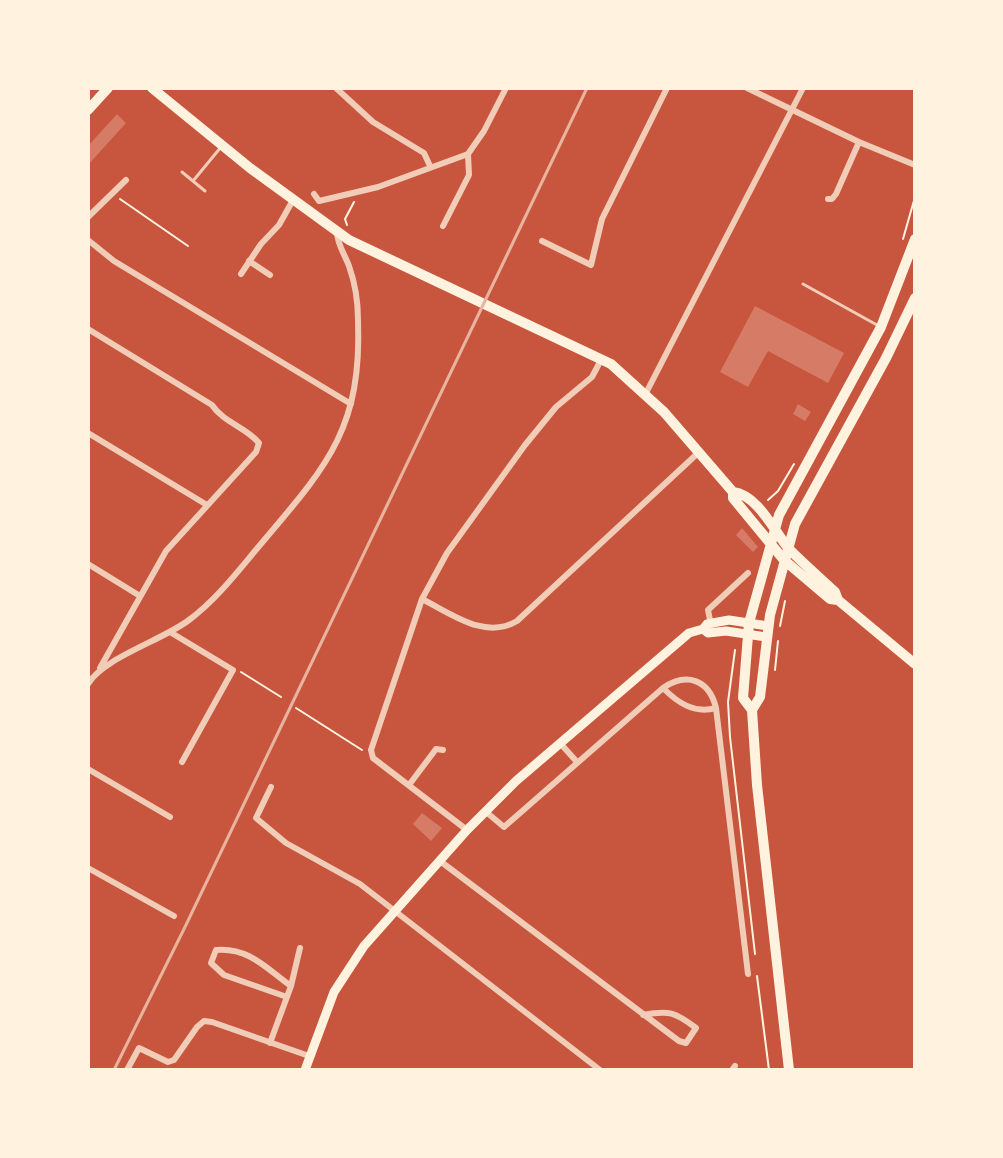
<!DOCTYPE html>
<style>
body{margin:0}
#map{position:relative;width:1003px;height:1158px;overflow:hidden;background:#c8553d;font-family:"Roboto Serif",serif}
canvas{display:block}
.frame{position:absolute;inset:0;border:90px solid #fff3e0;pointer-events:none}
</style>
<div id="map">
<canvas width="1003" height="1158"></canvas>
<div class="frame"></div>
</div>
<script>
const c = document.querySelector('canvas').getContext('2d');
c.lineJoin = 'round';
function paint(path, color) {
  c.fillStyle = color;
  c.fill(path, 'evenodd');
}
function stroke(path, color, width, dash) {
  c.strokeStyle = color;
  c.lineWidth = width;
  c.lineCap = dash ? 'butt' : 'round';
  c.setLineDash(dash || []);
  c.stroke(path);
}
paint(new Path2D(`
 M117 114 126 123 88 165V146Z
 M755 306 844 353 828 383 768 351 748 387 720 372Z
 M798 404 811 412 805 421 793 414Z
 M742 528 758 547 753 552 736 535Z
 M422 813 442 828 431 841 413 824Z`), '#d67c66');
stroke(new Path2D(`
 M120 199 188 246
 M347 225 345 219 354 202
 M903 239 915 197
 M768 500 778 491 794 464
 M780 626 785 601
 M735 650 728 702 730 737 755 954
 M775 670 778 641
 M241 672 281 697
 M296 708 362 750
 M757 976 769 1070`), '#fff3e0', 2);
stroke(new Path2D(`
 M182 172 205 191
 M193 181 221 147
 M803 284 877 325`), '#f1ccb7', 3);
stroke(new Path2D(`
 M336 88 373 122 424 153 430 166
 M747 88 859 142 915 165
 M314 194 319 201 378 187 468 154
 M828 199H832L836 194 859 142
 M88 217 126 180
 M443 226 469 175 468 154 484 131 506 88
 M88 240 114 261 351 404
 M542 241 591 265 602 219 667 88
 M249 261 270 275
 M241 274 261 244 279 225 293 200
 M88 329 212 405C224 423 246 427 259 443L256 452 166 551 100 668
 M646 393 803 88
 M88 433 207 505
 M88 564 140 596
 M422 599C452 614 485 640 517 621L698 453
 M711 625 708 610 748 573
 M170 632 233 670 182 762
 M88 684C103 658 163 640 189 620 217 599 238 571 260 545 327 466 362 429 358 320 358 302 355 283 349 266 345 255 337 244 337 232
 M716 708 748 974
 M560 743 577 762
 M88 769 170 817
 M409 785 436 749 443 750
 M271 787 256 818 286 843 360 884 600 1070
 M485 811 504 827 663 688C686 672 709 679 716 708 694 714 678 703 663 688
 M467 830 373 758 371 750 422 599 447 553 525 445 556 407 592 377 602 358
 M440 861 679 1041 686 1043 696 1028C675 1012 669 1010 643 1015
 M88 868 174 916
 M287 997 224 975 211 963 216 950C248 947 266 968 291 986
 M270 1043 291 986 300 948
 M127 1070 139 1048 168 1062 174 1060 197 1027 204 1021 212 1022 309 1056
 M732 1070 735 1066`), '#f1ccb7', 6);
stroke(new Path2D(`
 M703 629 708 633 726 631 766 637
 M305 1070 334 992 364 946 467 830 516 781 689 633 703 629 707 624 729 620 768 626`), '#fff3e0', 9);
stroke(new Path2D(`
 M152 88 250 168 349 240 611 364 664 412 733 492V498L784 560 830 599 838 600
 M88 110 108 88
 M733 492C758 495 774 531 789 549 804 564 820 578 835 592L838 600 915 664
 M752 710 760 697 770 615 795 524 886 358 915 298
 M789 1070 757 785 752 710 743 698 749 623 779 515 881 327 915 239`), '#fff3e0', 10);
stroke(new Path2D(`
 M114 1070 185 927 587 88`), '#e9b49f', 3);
</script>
